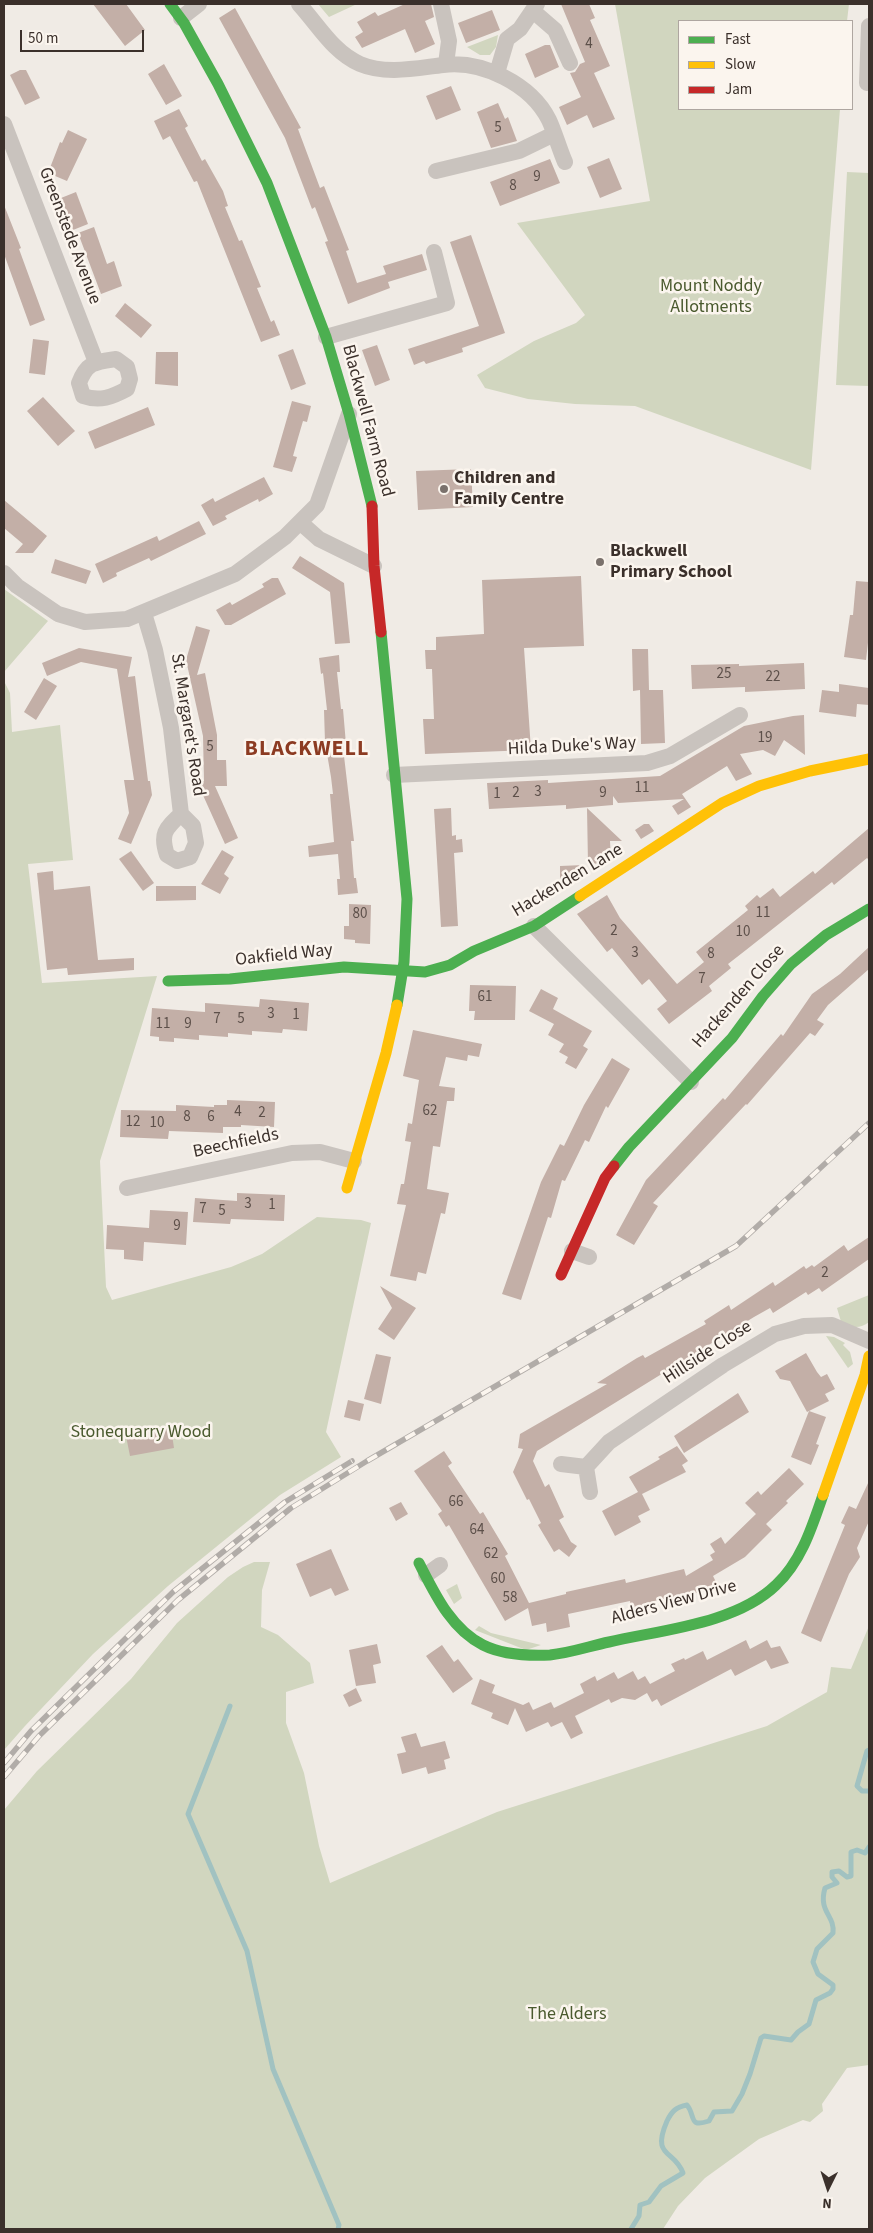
<!DOCTYPE html>
<style>
body{margin:0}
#map{position:relative;width:873px;height:2233px;overflow:hidden;background:#f0ebe5;font-family:"Source Sans 3",sans-serif}
canvas{display:block}
.frame{position:absolute;inset:0;border:5px solid #3b302b;pointer-events:none}
.legend{position:absolute;left:678px;top:20px;width:175px;height:90px;box-sizing:border-box;background:#fbf5ee;border:1px solid #aea6a0;margin:0;padding:6px 9px;list-style:none;font-size:15px;color:#3b302b}
.legend li{display:flex;align-items:center;gap:10px;height:25px}
.legend b{width:25px;border:1px solid #aea6a0}
.north{position:absolute;left:803px;top:2163px;width:50px;height:50px;-webkit-text-stroke:4px #fbf5ee;paint-order:stroke;rotate:184deg;font-size:14px;font-weight:700;line-height:20px;text-align:center;color:#3b302b}
.north::after{content:'';display:block;margin:auto;width:18px;height:22px;background:#3b302b;clip-path:polygon(50% 0,100% 100%,50% 72%,0 100%)}
.scale{position:absolute;left:20px;top:30px;width:124px;height:22px;box-sizing:border-box;border:2px solid #3b302b;border-top:0;padding-left:6px;font-size:15px;line-height:18px;white-space:nowrap;color:#3b302b;-webkit-text-stroke:4px #fbf5ee;paint-order:stroke}
</style>
<div id="map">
<canvas width="873" height="2233"></canvas>
<div class="frame"></div>
<ul class="legend">
<li><b style="height:6px;background:#4caf50"></b>Fast</li>
<li><b style="height:6px;background:#ffc107"></b>Slow</li>
<li><b style="height:6px;background:#c62828"></b>Jam</li>
</ul>
<div class="north">N</div>
<div class="scale">50 m</div>
</div>
<script>
const c = document.querySelector('canvas').getContext('2d');
c.lineJoin = 'round';
function paint(path, color) {
  c.fillStyle = color;
  c.fill(path, 'evenodd');
}
function stroke(path, color, width, dash) {
  c.strokeStyle = color;
  c.lineWidth = width;
  c.lineCap = dash ? 'butt' : 'round';
  c.setLineDash(dash || []);
  c.stroke(path);
}
function label(font, color, halo, rows, align = 'center') {
  c.font = font + ' "Source Sans 3",sans-serif';
  c.lineWidth = 5;
  c.setLineDash([]);
  c.textBaseline = 'middle';
  c.strokeStyle = halo;
  c.fillStyle = color;
  for (const [text, x, y, turn = 0] of rows) {
    c.save();
    c.translate(x, y);
    c.rotate((+turn || 0) * Math.PI / 180);
    c.textAlign = isNaN(turn) ? turn : align;
    if (halo) c.strokeText(text, 0, 0);
    c.fillText(text, 0, 0);
    c.restore();
  }
}
paint(new Path2D(`
 M318 4H357L329 17Z
 M615 4H849L847 21H679V109H840L811 470 635 406 575 404 528 399 485 388 477 375 534 341 576 323 585 315 517 223 650 201Z
 M498 35 496 47 490 55H480L467 47Z
 M847 172 869 173V386L836 385Z
 M4 589 48 621 4 672Z
 M4 681 10 693 12 732 60 725 73 860 28 864 42 983 157 976 100 1161 106 1287 112 1300 231 1267 262 1254 317 1217 361 1220 371 1223 326 1432 341 1457 280 1495 168 1586 93 1654 25 1726 4 1750Z
 M869 1295V1322C861 1329 852 1327 842 1325L837 1308Z
 M826 1336 834 1337 845 1343 843 1345 850 1352 853 1364 848 1368Z
 M254 1562H270L262 1590 261 1627 278 1635 310 1663 314 1683 286 1692V1723L304 1773 319 1846 330 1883 497 1812 767 1726 827 1692 831 1667 851 1669 869 1626V2065L847 2068 822 2104 823 2111 810 2122 803 2120 759 2139 705 2178 678 2206 663 2229H4V1810L37 1771 131 1679 177 1623 228 1577 243 1567Z
 M457 1584 462 1598 454 1604 446 1590Z
 M479 1626 491 1633 541 1645 526 1650 475 1630Z`), '#d1d6bf');
stroke(new Path2D(`
 M230 1706 188 1814 247 1951 273 2069 339 2225 338 2229
 M869 1750 867 1751 857 1786 862 1791H869
 M631 2229 639 2216 640 2205 649 2202 661 2186 683 2173C674 2149 651 2158 667 2121 672 2111 676 2107 687 2105 696 2116 688 2128 709 2121L714 2112 732 2111 742 2094 750 2074 761 2038 764 2036 791 2040 798 2032 809 2024 816 2000 830 1993 833 1989V1985L818 1974 813 1962 817 1949 833 1933C835 1915 818 1912 825 1888L837 1883 832 1877V1872L839 1871 847 1877 851 1876V1852L857 1850 865 1853 869 1847`), '#a1c2c1', 5);
paint(new Path2D(`
 M93 4H126L145 30 125 46Z
 M405 4H431L434 17 425 21 435 44 415 53 405 29 362 48 355 37 363 32 357 22 375 12 378 16Z
 M561 4H589L595 18 590 20 610 66 594 73 615 119 593 128 587 115 567 125 559 107 581 97 570 73 575 72 580 64 585 62Z
 M235 8 301 128 298 129 320 188 324 186 349 250 346 251 357 283 386 274 383 266 422 254 427 270 388 282 390 288 348 304 325 242 328 241 315 207 312 209 285 138 219 18Z
 M492 10 500 30 466 43 458 23Z
 M545 45H550L559 67 535 78 525 54Z
 M164 64 182 96 166 105 148 74Z
 M20 70H26L40 98 25 105 10 75Z
 M451 86 461 110 436 120 426 96Z
 M498 103 505 119 508 117 517 141 491 148 477 112Z
 M179 109 188 126 185 128 202 161 205 159 223 191 228 206 225 207 239 241 242 240 261 287 257 288 271 322 274 320 280 335 261 342 197 181 194 182 170 136 163 140 154 121Z
 M68 130 87 139 67 181 48 173 60 142 62 143Z
 M609 158 622 189 600 198 587 167Z
 M550 159 560 183 500 206 490 182Z
 M76 192 88 224 73 230 61 198Z
 M4 205 21 248 19 249 45 320 30 326 4 254Z
 M94 227 107 264 114 261 122 286 101 294 78 233Z
 M471 235 505 333 462 348 463 352 426 364 424 361 414 365 408 349 479 326 450 242Z
 M125 303 152 325 141 338 115 316Z
 M33 339 49 341 45 375 29 373Z
 M377 345 390 380 375 386 362 350Z
 M293 349 306 384 291 390 278 355Z
 M156 352H178V386L155 384Z
 M43 397 75 431 58 446 27 411Z
 M292 401 311 406 307 422 303 421 298 438 293 456 297 457 292 472 273 467Z
 M148 407 155 425 95 449 88 432Z
 M471 469 473 507 418 510 416 471Z
 M264 477 273 494 259 502 258 499 225 516 227 519 213 526 201 505 213 498 215 502Z
 M4 500 47 536 33 553H15L23 544 4 528Z
 M199 521 206 534 151 561 149 558 116 573 117 576 103 583 95 564 157 536 159 541Z
 M300 556 344 583 350 643 335 644 330 592 292 568Z
 M55 559 91 571 86 584 51 573Z
 M581 576 584 646 524 648 531 750 425 754 423 719H434L432 669H426L425 650H436V637L484 634 482 580Z
 M272 578H278L286 594 231 625H225L216 610 230 602 232 605 264 587 262 584Z
 M856 581 869 582V634L866 660 844 657 850 615H853Z
 M196 626 210 630 197 675 205 673 217 735V760H226L227 786H215L238 838 225 844 202 793V781H204L203 736 186 660Z
 M79 648 132 657 128 677 135 676 148 781H150L152 795 131 844 118 839 129 813 124 780H134L117 669 81 662 47 676 42 663Z
 M632 649H648L649 690H643H663L665 743 641 744 640 690 633 691Z
 M339 655 340 672H337L341 709H343L347 756H344L354 841H351L354 878H356L358 893 338 895 337 879H340L338 854 309 857 308 846 334 842 330 794H333L331 777 325 742 324 710H327L323 673 321 674 319 658Z
 M804 663 805 689 745 692V687L692 689 691 665 739 664V666Z
 M44 678 57 686 36 720 24 712Z
 M839 684 869 688V705L857 704 856 717 819 712 822 690 839 692Z
 M804 715 805 755 784 740 775 756 763 750 740 754 752 774 736 781 727 766 682 794 691 807 678 815 672 806 684 799 618 803 613 796V805L566 809V805L489 809 487 783 548 780V783L660 776 744 726 793 716Z
 M451 808 452 836 456 835V840L462 839 463 852 454 853 458 926 441 927 434 809Z
 M587 808 622 841H610L611 859 606 863 588 864Z
 M644 824H649L654 831 641 839 635 830Z
 M869 828V860L867 858 834 885 832 882 746 950 728 964 731 968 709 986 712 991 669 1024 657 1009 667 1001 649 979 642 985 612 948 607 952 577 914 607 895 620 918 677 984 704 962 696 952 748 910 745 906 757 895 760 898 773 888 780 897 813 871 815 874Z
 M222 850 234 857 224 874 229 878 220 894 201 884Z
 M131 851 154 883 143 891 119 859Z
 M584 865 585 876 578 881 560 882V866Z
 M53 871 54 890 90 886 98 960 134 958V970L68 975 67 968 47 970 37 873Z
 M156 886H196V900L156 901Z
 M349 904 371 905 370 944 355 943V940L344 939V926H349Z
 M869 947V969L828 1005 817 1020 824 1024 815 1036 810 1033 747 1105 746 1104 653 1203 658 1206 634 1245 616 1235 646 1180 723 1098 725 1100 781 1034 783 1036 812 994 840 974Z
 M470 985 516 986 515 1020H474L475 1011H469Z
 M541 989 558 998 553 1009 592 1031 583 1046 588 1049 576 1069 565 1063 568 1057 559 1052 564 1044 548 1035 554 1024 529 1011Z
 M260 999 309 1003 307 1031 283 1029 282 1033 252 1031V1035L228 1033V1037L199 1035V1040L174 1038V1042L159 1041V1037L150 1036 152 1008 205 1012V1003L259 1007Z
 M413 1030 482 1044 479 1057 468 1055 467 1061 446 1057 439 1086 455 1088 454 1101H447L440 1147 433 1146 427 1189 449 1193 445 1214 441 1213 426 1274 418 1272 416 1281 390 1276 406 1205 397 1204 401 1184H404L411 1142 405 1141 408 1123 412 1124 419 1080 403 1076Z
 M612 1058 630 1069 608 1108 606 1106 589 1142 585 1140 565 1181 562 1180 551 1218 548 1217 521 1300 502 1294 541 1182 560 1144 564 1146 584 1105Z
 M227 1100 275 1102 274 1127 241 1125V1127H223V1133L169 1131 168 1139 120 1137 121 1110 176 1111V1105L214 1107V1105H227Z
 M237 1193 285 1195 284 1221 231 1219 230 1224 193 1222 195 1198 237 1201Z
 M150 1210 188 1212 186 1245 144 1242 143 1261 124 1259V1250L106 1249 107 1225 149 1228Z
 M869 1237V1259L822 1292 819 1288 808 1295 806 1292 773 1313 770 1308 754 1317 537 1451 533 1461 545 1487 549 1484 564 1517 559 1520 571 1542 577 1546 569 1557 559 1549 554 1552 538 1525 541 1523 529 1499 527 1500 513 1472 523 1449 518 1448 520 1434 607 1384 597 1383 637 1358 643 1355 645 1358 706 1324 704 1321 729 1305 731 1310 773 1282 775 1286 804 1266 806 1269 812 1265 814 1267 844 1245 848 1251Z
 M380 1286 416 1308 394 1340 378 1329 392 1308Z
 M806 1353 817 1372 821 1377 827 1374 835 1389 825 1394 829 1401 809 1411 826 1417 816 1444 819 1445 811 1465 791 1457 809 1411 807 1412 790 1381 780 1379 775 1371Z
 M376 1354 391 1357 381 1404 364 1399Z
 M738 1393 749 1412 684 1453 674 1436Z
 M348 1400 364 1404 360 1421 344 1417Z
 M171 1428 174 1448 130 1456 126 1436Z
 M677 1446 688 1461 682 1465 686 1472 642 1494 650 1510 638 1516 641 1522 615 1536 602 1511 638 1492 629 1477 660 1459 658 1457Z
 M444 1451 452 1463 448 1466 480 1514 483 1512 508 1554 505 1556 529 1603 566 1594V1592L625 1579 626 1583 684 1569 686 1576 713 1560 710 1555 715 1552 710 1544 721 1537 725 1544 756 1514 745 1503 758 1491 761 1495 789 1468 804 1484 786 1501 788 1503 766 1524 772 1530 745 1557 713 1576 717 1584 698 1595 697 1593 654 1601 656 1608 632 1613 630 1601 568 1614 570 1627 547 1632 546 1623 532 1626 528 1608 505 1621 449 1525 446 1527 438 1514 442 1511 414 1471Z
 M869 1481V1521L857 1548 860 1557 849 1574 821 1642 801 1633 845 1525 841 1523 849 1506 856 1509Z
 M401 1502 408 1514 396 1521 389 1508Z
 M331 1549 349 1590 335 1596 331 1588 310 1597 296 1564Z
 M746 1640 750 1649 767 1640 771 1648 780 1646 789 1663 771 1669 766 1660 735 1676 731 1669 661 1706 657 1699 652 1702 647 1693 635 1700 622 1698 611 1703 609 1699 575 1716 583 1733 571 1739 562 1722 551 1727 548 1722 526 1732 515 1708 508 1725 491 1718 493 1713 471 1704 480 1679 495 1685 492 1693 523 1705 529 1702 533 1710 551 1702 554 1708 584 1693 580 1684 595 1676 597 1681 614 1672 618 1679 633 1671 638 1680 645 1676 650 1684 675 1671 671 1664 684 1658 685 1660 703 1651 707 1660Z
 M377 1644 381 1663 373 1665 376 1683 356 1686 349 1650Z
 M442 1645 454 1662 458 1659 473 1679 453 1693 426 1656Z
 M356 1688 362 1701 349 1707 343 1695Z
 M416 1733 421 1747 445 1741 450 1758 444 1760 446 1769 428 1774 426 1767 402 1774 397 1754 406 1752 401 1737Z`), '#c3afa7');
stroke(new Path2D(`
 M299 4C319 26 333 52 360 64 386 75 417 68 443 65 482 60 531 84 549 120 555 133 559 148 565 162
 M441 4 449 41 446 64
 M533 11 555 30 570 63
 M181 18 199 4
 M497 73 507 39 520 29 537 4
 M867 83 869 26
 M4 124 96 362
 M436 171 519 151 554 134
 M326 337 447 303 434 252
 M116 359 127 367 130 379 127 389C112 397 100 402 83 396L79 383C87 362 95 362 116 359Z
 M301 523 319 539 374 566
 M4 573 17 586 58 614 85 622 127 619 235 574 285 537 317 505 349 414
 M144 613 155 650 171 728 181 814 193 826 196 843 190 857 177 861 167 855C160 834 165 829 181 814
 M394 775 647 763 670 756 740 715
 M534 926 691 1082
 M127 1188 292 1153 320 1152 354 1161
 M572 1251 589 1257
 M561 1464 586 1467 590 1492
 M586 1467 609 1442 723 1365 775 1334 804 1326 832 1325 869 1341
 M426 1575 440 1565`), '#c9c3be', 16);
stroke(new Path2D(`
 M170 4 184 23 218 84 267 183 326 337 349 414 372 506
 M381 632 407 899 404 962 397 1005
 M168 981 230 979 344 967 425 972 450 965 474 951 534 926 580 896
 M614 1166 629 1147 732 1038 763 996 791 964 826 935 869 909
 M419 1563C435 1594 451 1629 483 1645 503 1655 528 1656 550 1655 570 1653 590 1646 609 1642 661 1630 736 1624 776 1585 801 1562 812 1527 823 1495`), '#4caf50', 11);
stroke(new Path2D(`
 M580 896 722 803 759 786 810 771 869 759
 M347 1188 386 1053 397 1005
 M823 1495 865 1375 869 1356`), '#ffc107', 11);
stroke(new Path2D(`
 M372 506 374 566 381 632
 M561 1275 605 1178 614 1166`), '#c62828', 11);
const rail = new Path2D(`
 M4 1763 31 1731 173 1592 285 1502 352 1461
 M4 1777 39 1736 178 1600 291 1508 367 1461 736 1246 869 1123`);
stroke(rail, '#b1aca8', 5.5);
stroke(rail, '#fbf5ee', 4, [11]);
for (const [x, y, r, color] of [
 [444,489,5,"#7a716c"],
 [600,562,5,"#7a716c"]
]) {
  const dot = new Path2D();
  dot.arc(x, y, r, 0, 2 * Math.PI);
  c.fillStyle = color;
  c.fill(dot);
  stroke(dot, '#fbf5ee', 2);
}
label('15px', '#5d504a', null, [
 ["4",589,45],
 ["5",498,129],
 ["9",537,178],
 ["8",513,187],
 ["25",724,675],
 ["22",773,678],
 ["19",765,739],
 ["5",210,748],
 ["11",642,789],
 ["3",538,793],
 ["2",516,794],
 ["9",603,794],
 ["1",497,795],
 ["11",763,914],
 ["80",360,915],
 ["2",614,932],
 ["10",743,933],
 ["3",635,954],
 ["8",711,955],
 ["7",702,980],
 ["61",485,998],
 ["3",271,1015],
 ["1",296,1016],
 ["7",217,1020],
 ["5",241,1020],
 ["11",163,1025],
 ["9",188,1025],
 ["62",430,1112],
 ["4",238,1113],
 ["2",262,1114],
 ["8",187,1118],
 ["6",211,1118],
 ["12",133,1123],
 ["10",157,1124],
 ["3",248,1205],
 ["1",272,1206],
 ["7",203,1210],
 ["5",222,1212],
 ["9",177,1227],
 ["2",825,1274],
 ["66",456,1503],
 ["64",477,1531],
 ["62",491,1555],
 ["60",498,1580],
 ["58",510,1599]
]);
label('18px', '#3b302b', '#fbf5ee', [
 ["Greenstede Avenue",69,236,69],
 ["Blackwell Farm Road",367,421,75],
 ["St. Margaret's Road",187,725,81],
 ["Hilda Duke's Way",572,747,-3],
 ["Hackenden Lane",568,881,-31],
 ["Oakfield Way",284,956,-6],
 ["Hackenden Close",739,997,-49],
 ["Beechfields",236,1144,-12],
 ["Hillside Close",708,1353,-33],
 ["Alders View Drive",674,1603,-15]
]);
label('18px', '#4a5a2e', '#fbf5ee', [
 ["Mount Noddy",711,287],
 ["Allotments",711,308],
 ["Stonequarry Wood",141,1433],
 ["The Alders",567,2015]
]);
label('bold 18px', '#3b302b', '#fbf5ee', [
 ["Children and",454,479],
 ["Family Centre",454,500],
 ["Blackwell",610,552],
 ["Primary School",610,573]
], 'left');
c.letterSpacing = '1px';
label('bold 22px', '#8c3b22', '#fbf5ee', [
 ["BLACKWELL",307,750]
]);
c.letterSpacing = '0px';
</script>
